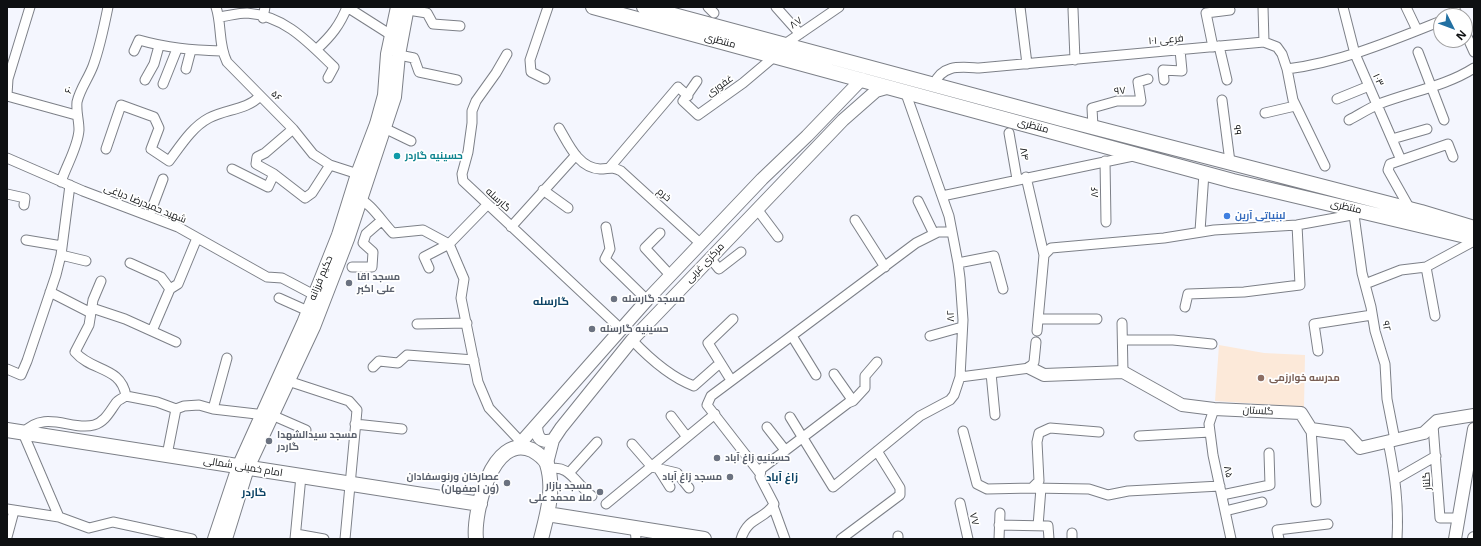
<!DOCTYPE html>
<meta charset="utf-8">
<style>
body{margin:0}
#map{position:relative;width:1481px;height:546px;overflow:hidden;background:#f4f6fe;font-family:"Noto Sans",sans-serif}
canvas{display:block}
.frame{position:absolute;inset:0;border:8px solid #0e1012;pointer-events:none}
.north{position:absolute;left:1433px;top:8px;width:40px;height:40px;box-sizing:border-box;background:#fff;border:1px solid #9f9fa0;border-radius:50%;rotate:132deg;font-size:11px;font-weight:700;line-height:16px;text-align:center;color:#0e1012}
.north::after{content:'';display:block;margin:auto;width:14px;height:18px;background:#2270a2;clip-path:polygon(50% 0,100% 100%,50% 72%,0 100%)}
</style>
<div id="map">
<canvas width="1481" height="546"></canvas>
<div class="frame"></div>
<div class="north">N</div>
</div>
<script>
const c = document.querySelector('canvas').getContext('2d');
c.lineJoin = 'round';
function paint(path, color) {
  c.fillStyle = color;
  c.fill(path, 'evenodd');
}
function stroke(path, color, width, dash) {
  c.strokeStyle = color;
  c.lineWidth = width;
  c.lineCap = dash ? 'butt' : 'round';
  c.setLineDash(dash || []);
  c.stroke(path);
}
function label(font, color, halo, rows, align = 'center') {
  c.font = font + ' "Noto Sans",Cairo,sans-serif';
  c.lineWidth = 3.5;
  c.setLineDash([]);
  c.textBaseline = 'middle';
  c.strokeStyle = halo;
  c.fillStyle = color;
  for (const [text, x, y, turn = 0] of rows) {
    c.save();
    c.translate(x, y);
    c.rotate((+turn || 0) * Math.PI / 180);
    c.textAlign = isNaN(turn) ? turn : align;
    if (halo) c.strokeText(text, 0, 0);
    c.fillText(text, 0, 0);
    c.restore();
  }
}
paint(new Path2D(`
 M1219 345 1264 353 1305 355 1304 407 1215 401Z`), '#fce9d9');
const street = new Path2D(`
 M216 7C222 25 218 44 227 62L293 129 313 154 330 165 361 175
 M347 7 391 35
 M708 7 714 13
 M776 7 800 34
 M1020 7 1027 64
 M1263 7 1264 42
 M1343 7 1355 54 1401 160
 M1406 7 1417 30
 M1454 7 1458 16
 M1073 9 1075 60
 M408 10 427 13 433 24 460 26
 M219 17C228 16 238 13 247 13 285 16 308 42 334 67L328 78
 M263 18 265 7
 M1465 32 1474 52
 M785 44 839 7
 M1219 46 1227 80
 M1213 47 1206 13 1230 10
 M317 49C331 36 340 25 347 7
 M134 51 139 40C167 48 192 50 221 51
 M1418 52 1444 120
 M507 54 496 73 476 101 472 111V123L468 152 462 174 463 181 621 329
 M399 55 414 58 419 72 457 80
 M186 69 191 50
 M1287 69C1341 62 1391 41 1441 21
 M545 79 531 72 530 60 548 7
 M145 80 154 64 159 46
 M1164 80 1163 70 1182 71 1180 50
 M697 81 683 101 698 115 743 83 775 56
 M163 84 177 49
 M934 84C943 64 960 67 979 68L1264 42 1277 47 1282 54 1287 69 1293 100 1325 166
 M7 95 8 79 30 7
 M7 96 76 115
 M1337 99 1369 86
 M1222 100 1230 162
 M1265 113 1295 106
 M1349 120C1359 115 1369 108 1379 104 1410 92 1446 86 1474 68
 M380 126 411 141
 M1093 127 1092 108 1117 101H1141L1138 82 1148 79
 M559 128C568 143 578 168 600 169 609 169 612 166 621 171L701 244
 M293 129 265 153 257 157 256 164 274 174 305 198 312 193 330 165
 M1009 133 1017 179
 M1392 139 1427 129
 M106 149 121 105 154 117 159 128 151 149 169 161C181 145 192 127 209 118 226 109 247 110 260 96
 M7 158 83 191 178 227 267 277 282 278 318 297
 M1105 161 1106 222
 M610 167 678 87 688 96
 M232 169 268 187 274 174
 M1026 177 1044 255
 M61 182C66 166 78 147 79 130 79 120 76 112 77 102 80 89 88 79 93 66 100 47 104 27 108 7
 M543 190 568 208
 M7 194 25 198 24 205
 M942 196 1133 156
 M356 198C370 201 382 222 393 233L423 230 449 244
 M918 201 934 234
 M487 205 449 244 464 279 461 298 478 382 489 408 521 442
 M757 209 778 237
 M1410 209 1388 170 1390 164 1448 144 1453 157
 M1354 215 1362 273 1371 307 1375 331 1385 364 1387 399 1395 440
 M149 216 163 179
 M855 220 885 267
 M511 227 576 155
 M606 227 610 249 605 259 647 300
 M1200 231 1204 173
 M660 233 645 248 671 276
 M26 240 62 246
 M61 255 86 261
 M710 258 719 269 741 252
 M130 263 161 277 170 289
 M958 263 994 256 1003 289
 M352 267H372L373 252 363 243 366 234 381 221
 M1426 267 1435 316
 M429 268 424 257 449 244
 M101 281 93 300 89 325 75 352C92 372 121 366 126 396
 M1365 284 1401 270 1426 267 1474 241
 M50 292 91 313
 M279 298 308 311
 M1185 307 1188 294 1244 292 1300 285 1297 225
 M92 308 125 319 176 342
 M1038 319H1097
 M1122 323 1123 372
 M417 324 467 323
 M152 331 170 289 178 284 197 238
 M1037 331 1044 255 1051 248 1164 238 1214 230 1297 225 1363 213
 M792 336 816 375
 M930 336 962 327
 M632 340C650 359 670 377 694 386L720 363
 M1123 340H1173L1212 344
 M1318 351 1314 324 1372 315
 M373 367 379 361 398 363 407 355 474 360
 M7 369 21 375 27 361 56 275 61 255 70 185
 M991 373 995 415
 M960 377 1030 368 1034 362 1036 342
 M731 380 708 343 733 319
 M288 381 349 401 357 410 345 539
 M853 401 865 388V376L877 362
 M213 409 227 358
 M1214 409 1209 424 1213 455 1231 539
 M671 416 687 437
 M790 417 833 487 920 416 950 400 954 395 960 377 963 320 960 278 958 263 949 216 905 91
 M355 424 402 429
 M1433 425 1440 518H1459
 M767 427 785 450
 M1311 429 1316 502
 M963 431 977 484 987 489 1032 488 1039 481 1037 442 1039 433 1050 428 1099 432
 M1139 436 1210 432
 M1388 441C1395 476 1399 504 1397 539
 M632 444 652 467 677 473 689 488
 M167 455 176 409
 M658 468 670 487
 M548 470C568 461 578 487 592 496
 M759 472 707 405 711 396 916 243 938 232H952
 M569 473 597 442
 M1396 479 1436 456
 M1032 488 1089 489 1108 495 1128 491 1220 486
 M1222 495 1270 485 1269 453
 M960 503 968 539
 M606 504 715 414
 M773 506 785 539
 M7 509 59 517 89 528 113 522 192 539
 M1225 511 1262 502
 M59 517 23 433C45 409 71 431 94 425 105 422 110 411 116 403 118 400 123 398 126 396L157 402 176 409 184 406 199 405 213 409 274 416 306 430
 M999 525 1048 526 1049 539
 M1038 526 1041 488
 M635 528 636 539
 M296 534 324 539
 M7 537 14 511
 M295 539 301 476
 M741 539C748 516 765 520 774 504L760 477 761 469 848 403 853 401 834 374
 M841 539 900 495V488L877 451
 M898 539V536
 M999 539 1000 513
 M1072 539V533
 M1279 539 1277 530 1328 524`);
const secondary = new Path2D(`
 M1030 368 1044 375 1123 372 1182 405 1214 409 1301 413 1311 429 1347 434 1360 448 1424 433 1437 421 1474 415
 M536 426C537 439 541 443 553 440
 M516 448 647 300 762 179 807 136 862 79
 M547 463 553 440 561 428 632 340 843 120 876 91 890 87
 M214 539 238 467 303 323 338 235 357 174 376 124 384 95 387 54 397 7
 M226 539 248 468 314 327 348 239 395 97 399 55 408 7
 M1455 539 1474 429
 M1474 539V538`);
const primary = new Path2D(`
 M593 7 1233 181 1474 238
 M644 7 1065 120 1421 212 1474 228
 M7 430 480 504
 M547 514 704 539
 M476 539C473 513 492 432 532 450 537 453 545 459 547 464 555 489 547 515 541 539`);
stroke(street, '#7d8088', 11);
stroke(secondary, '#7d8088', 14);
stroke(primary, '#7d8088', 16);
stroke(street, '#fff', 9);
stroke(secondary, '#fff', 12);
stroke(primary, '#fff', 14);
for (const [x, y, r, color] of [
 [397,156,4,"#0f9aa8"],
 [1227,216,4,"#3f7fe0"],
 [349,283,4,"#6b7280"],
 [614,299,4,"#6b7280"],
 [592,329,4,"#6b7280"],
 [1261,378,4,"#8d6e63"],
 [269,441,4,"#6b7280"],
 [717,458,4,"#6b7280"],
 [730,477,4,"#6b7280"],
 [507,483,4,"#6b7280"],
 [600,492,4,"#6b7280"]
]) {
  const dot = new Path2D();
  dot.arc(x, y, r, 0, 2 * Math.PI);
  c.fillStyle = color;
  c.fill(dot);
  stroke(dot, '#fff', 1.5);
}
label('10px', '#0e1012', '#fff', [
 ["۸۷",796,23,-35],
 ["فرعی ۱۰۱",1166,40,-5],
 ["منتظری",720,41,15],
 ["۱۰۳",1378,80,65],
 ["غفوری",720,86,-35],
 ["۶۰",69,90,-73],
 ["۹۷",1120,91,-6],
 ["۵۶",276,96,46],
 ["منتظری",1033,126,15],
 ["۹۹",1237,130,83],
 ["۸۴",1024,154,80],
 ["۸۶",1095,192,-91],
 ["خرم",664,195,42],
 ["گارسله",498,200,43],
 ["شهید حمیدرضا دباغی",145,204,22],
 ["منتظری",1346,207,13],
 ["مرکزی غربی",705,263,-46],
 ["حکیم فرزانه",321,278,-68],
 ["۸۲",951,316,-91],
 ["۹۲",1386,326,79],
 ["گلستان",1258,411,3],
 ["امام خمینی شمالی",243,467,9],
 ["۸۵",1228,472,78],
 ["گلنار",1427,481,-94],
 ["۷۷",974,519,77]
]);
label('bold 10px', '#0d838f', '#fff', [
 ["حسینیه گاردر",405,156]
], 'left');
label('bold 10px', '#366cbe', '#fff', [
 ["لبنیاتی آرین",1235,216]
], 'left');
label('bold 10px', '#5b616d', '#fff', [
 ["مسجد اقا",357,277],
 ["علی اکبر",357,289],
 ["مسجد گارسله",622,299],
 ["حسینیه گارسله",600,329],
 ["مسجد سیدالشهدا",277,435],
 ["گاردر",277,447],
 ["حسینیه زاغ آباد",725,458],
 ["عصارخان ورنوسفادان",499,477,"right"],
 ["(ون اصفهان)",499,489,"right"],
 ["مسجد زاغ آباد",722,477,"right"],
 ["مسجد بازار",592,486,"right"],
 ["ملا محمد علی",592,498,"right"]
], 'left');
label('bold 10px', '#785e54', '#fff', [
 ["مدرسه خوارزمی",1269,378]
], 'left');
label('bold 11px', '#0c4365', '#fff', [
 ["گارسله",551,302],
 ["زاغ آباد",782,478],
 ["گاردر",254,493]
]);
</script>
